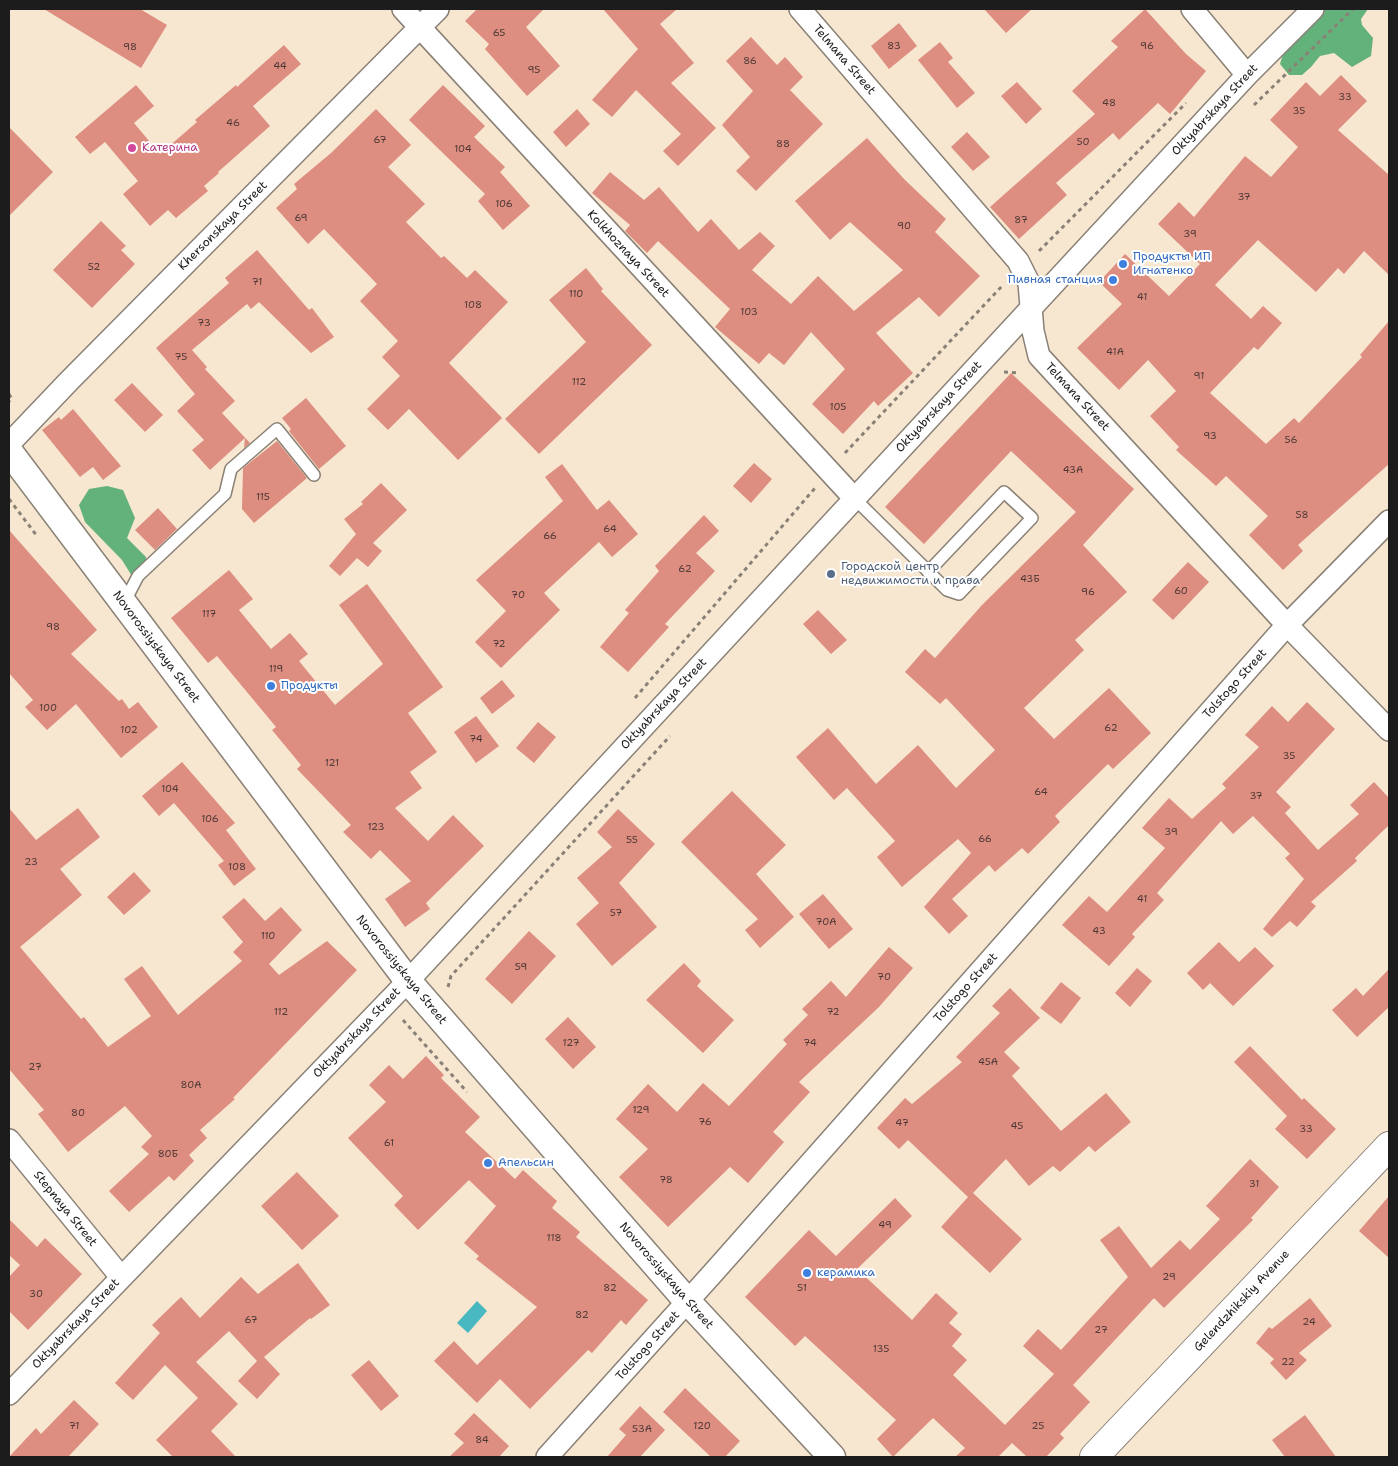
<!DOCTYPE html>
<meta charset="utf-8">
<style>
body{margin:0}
#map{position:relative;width:1398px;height:1466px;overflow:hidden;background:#f7e6d0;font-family:"Shantell Sans",sans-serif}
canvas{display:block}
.frame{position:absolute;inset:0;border:10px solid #1c1c1c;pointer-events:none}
</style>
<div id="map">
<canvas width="1398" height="1466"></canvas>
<div class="frame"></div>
</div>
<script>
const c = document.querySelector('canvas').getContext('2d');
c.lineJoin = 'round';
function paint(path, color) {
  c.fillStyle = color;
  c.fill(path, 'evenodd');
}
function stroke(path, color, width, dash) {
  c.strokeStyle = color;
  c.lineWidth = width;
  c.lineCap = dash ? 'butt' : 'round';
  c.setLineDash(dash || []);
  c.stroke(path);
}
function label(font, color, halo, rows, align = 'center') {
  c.font = font + ' "Shantell Sans",sans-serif';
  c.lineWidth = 4;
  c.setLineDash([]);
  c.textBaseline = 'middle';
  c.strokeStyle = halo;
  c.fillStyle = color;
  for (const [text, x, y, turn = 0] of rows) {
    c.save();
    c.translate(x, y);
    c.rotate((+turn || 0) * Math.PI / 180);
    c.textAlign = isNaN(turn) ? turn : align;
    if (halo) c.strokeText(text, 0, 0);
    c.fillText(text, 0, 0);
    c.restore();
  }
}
paint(new Path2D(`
 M1323 9H1368L1361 19 1362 25 1373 38 1371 56 1352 67 1334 53 1320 56 1311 67 1302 75H1289L1280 64 1287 40Z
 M107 486 123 490 135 518 127 538 146 557V569L135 581 122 560 85 522 79 505 89 489Z`), '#64b27b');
paint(new Path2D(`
 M477 1301 487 1311 468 1333 457 1323Z`), '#49b8c1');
paint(new Path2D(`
 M44 9H140L167 25 141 68Z
 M477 9H544L526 27 560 66 527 96 485 49 489 44 465 21Z
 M603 9H677L660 24 694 63 671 83 716 128 678 166 663 151 681 134 636 90 612 117 592 100 638 49Z
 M984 9H1032L1006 33Z
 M1145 9 1186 54 1206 71 1170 114 1158 103 1119 140 1113 133 1056 183 1067 195 1019 239 990 207 1095 114 1072 91 1118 47 1111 41Z
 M899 23 917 46 889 69 871 46Z
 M751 37 777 65 785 57 803 77 790 90 823 124 756 191 736 171 750 157 722 125 753 91 726 61Z
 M940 42 953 58 948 62 975 93 957 108 918 60Z
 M284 45 301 64 253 106 270 126 218 172 219 173 204 186 208 191 176 218 168 210 150 226 123 194 138 181 105 142 90 154 75 137 136 85 154 106 134 123 160 154 197 122 195 120 236 85 237 87Z
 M1341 75 1367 101 1338 130 1389 175V275L1364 251 1344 274 1338 268 1316 292 1258 240 1215 285 1251 319 1263 306 1282 323 1258 350 1254 347 1210 393 1266 444 1294 418 1299 423 1362 357 1360 355 1389 321V464L1298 545 1303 551 1283 570 1249 535 1268 516 1226 476 1216 486 1176 450 1179 447 1150 416 1176 391 1148 360 1119 390 1077 348 1122 304 1099 282 1125 254 1169 296 1200 264 1158 224 1179 202 1194 217 1245 156 1271 177 1298 147 1270 120 1306 82 1320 96Z
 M1017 82 1042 109 1026 124 1001 96Z
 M443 85 485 126 474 137 505 167 500 172 530 206 503 230 478 201 485 194 409 120Z
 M376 109 411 145 388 167 425 204 406 222 441 258 444 256 467 278 475 270 508 302 449 363 502 418 458 460 409 409 388 430 367 409 400 376 382 357 398 341 360 301 377 284 324 229 308 244 276 208 297 189 294 184 331 153Z
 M577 109 590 124 566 147 553 132Z
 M9 127 53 172 9 216Z
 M967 132 990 157 973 171 951 147Z
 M867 138 904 179 946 219 935 232 980 276 939 317 919 297 876 333 913 373 878 406 874 401 843 434 812 404 845 369 811 332 784 365 769 353 759 364 715 327 730 309 658 241 647 253 625 231 630 225 592 193 610 172 644 200 659 187 698 232 711 219 739 250 760 232 775 246 752 270 791 304 818 276 854 311 903 270 850 222 830 240 795 201Z
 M101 221 126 246 121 250 135 264 92 308 53 270Z
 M257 250 309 310 312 308 334 337 311 353 259 302 251 309 247 304 192 350 207 367 205 369 235 401 222 413 250 443 244 448 245 438 210 470 192 450 204 440 177 411 195 394 156 348 229 283 225 278Z
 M586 268 603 289 601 291 652 345 539 454 505 419 586 342 549 300Z
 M1011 373 1134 489 1083 545 1127 592 1075 640 1084 650 1024 708 1054 739 1109 688 1151 733 1113 769 1108 764 1055 816 1060 822 1028 854 1022 848 995 872 989 865 952 899 968 916 949 934 924 907 971 853 958 839 902 887 877 857 895 841 847 788 834 800 796 757 828 728 876 784 918 745 956 788 995 750 946 698 940 704 905 672 925 649 935 658 982 605 1076 512 1011 451 924 544 885 507Z
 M132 383 163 415 145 432 114 400Z
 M306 398 346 446 319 469 289 431 291 429 282 418Z
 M73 409 121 466 103 480 93 467 80 477 42 430 59 417 61 420Z
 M277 441 307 478 254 523 242 509 243 468Z
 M754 463 772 479 751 503 733 486Z
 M562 464 597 510 609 500 638 534 612 557 599 542 544 593 560 610 501 668 475 642 506 611 476 580 563 501 545 477Z
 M381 483 407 510 373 543 382 551 368 567 357 558 340 576 329 566 356 534 344 519 363 504 361 502Z
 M158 508 177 529 155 550 135 530Z
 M704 515 719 531 696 553 715 571 665 624 669 627 628 672 600 647 629 613 625 610 659 571 655 566Z
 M9 530 97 630 71 654 119 701 122 699 129 709 138 702 158 727 121 758 76 704 47 730 25 707 33 700 9 673Z
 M1188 562 1209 582 1173 620 1152 600Z
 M229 570 253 599 239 610 271 649 290 633 308 654 299 661 335 705 383 664 339 605 367 584 443 687 408 713 437 752 410 772 422 788 395 808 428 841 453 815 484 846 426 903 430 909 405 927 385 899 411 881 380 850 371 859 343 832 351 825 297 769 301 765 272 730 276 727 217 656 208 663 171 618Z
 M818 610 847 640 831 654 803 624Z
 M502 680 515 696 492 714 480 698Z
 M1307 702 1335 729 1276 792 1291 807 1285 813 1318 850 1359 814 1350 805 1374 782 1389 798V825L1355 858 1357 861 1311 902 1316 906 1297 927 1290 921 1272 937 1263 929 1304 879 1285 858 1290 854 1253 816 1233 834 1221 821 1157 893 1164 900 1132 934 1135 937 1109 966 1062 925 1089 896 1107 912 1165 848 1142 828 1169 798 1192 819 1226 788 1222 784 1259 747 1245 735 1272 706 1288 722Z
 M476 716 499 746 476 763 454 732Z
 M538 722 556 737 534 763 516 748Z
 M182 762 235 823 226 830 256 869 234 886 218 865 224 861 174 803 159 816 142 796Z
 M732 791 786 845 756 874 794 917 760 948 745 930 758 919 681 842Z
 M9 808 36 840 78 808 100 837 60 869 82 895 20 947 81 1019 84 1017 108 1047 151 1016 124 979 142 966 178 1015 242 961 233 952 243 942 222 917 244 898 265 921 281 907 302 930 269 964 279 975 327 941 357 970 233 1098 235 1099 200 1130 207 1138 189 1155 194 1161 174 1181 169 1176 129 1212 109 1191 149 1154 141 1147 152 1136 125 1106 68 1152 38 1114 44 1110 9 1069Z
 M618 809 655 844 619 883 657 927 612 966 576 924 599 903 577 878 612 847 597 832Z
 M134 872 151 891 124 915 107 897Z
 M823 894 853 929 829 949 799 914Z
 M529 931 556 956 512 1004 485 979Z
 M1219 942 1239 962 1255 947 1274 966 1233 1006 1210 983 1203 990 1187 973Z
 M889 947 913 968 879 1007 799 1082 810 1092 773 1132 784 1142 748 1183 730 1167 668 1227 619 1177 648 1149 616 1119 648 1084 677 1112 703 1083 729 1106 787 1044 783 1040 808 1015 802 1009 831 981 846 997Z
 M684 963 701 981 697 986 734 1020 703 1053 646 1000Z
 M1137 968 1152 981 1130 1007 1115 993Z
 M1389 969V1007L1357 1037 1332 1010 1356 988 1363 996Z
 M1061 982 1081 998 1061 1024 1040 1008Z
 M1010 988 1040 1018 1004 1052 1020 1068 1012 1076 1061 1131 1106 1093 1131 1122 1095 1152 1089 1146 1060 1172 1053 1166 1029 1186 1006 1159 973 1193 1022 1239 990 1273 941 1227 968 1197 908 1140 899 1149 877 1128 905 1098 912 1104 962 1062 956 1057 1000 1013 992 1006Z
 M568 1017 596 1047 573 1069 545 1039Z
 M1250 1046 1302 1100 1304 1098 1336 1129 1307 1159 1275 1129 1287 1116 1234 1062Z
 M426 1056 444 1075 441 1078 480 1117 465 1132 515 1179 523 1170 557 1201 552 1208 580 1232 576 1237 648 1300 626 1325 621 1320 592 1353 588 1350 530 1409 500 1379 477 1403 434 1361 454 1341 477 1365 537 1307 476 1259 479 1256 464 1243 496 1206 469 1180 418 1230 394 1205 403 1196 348 1138 386 1102 369 1085 389 1065 403 1079Z
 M1250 1159 1279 1187 1251 1218 1253 1220 1164 1308 1154 1298 1073 1385 1090 1402 1060 1434 1064 1438 1046 1457H1027L1012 1443 998 1457H955L965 1448 933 1418 893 1457 877 1439 896 1420 805 1336 795 1346 745 1297 809 1230 836 1256 895 1198 912 1216 857 1269 912 1320 936 1293 958 1313 949 1323 962 1334 952 1346 967 1360 953 1375 1005 1425 1054 1374 1023 1346 1038 1329 1061 1350 1128 1277 1100 1240 1119 1226 1151 1268 1180 1240 1190 1250 1220 1219 1206 1206Z
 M297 1172 339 1216 302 1250 261 1206Z
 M1389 1196V1258L1359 1231Z
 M9 1219 37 1247 45 1238 82 1274 28 1330 9 1311V1277L20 1265 9 1255Z
 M298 1263 330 1305 311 1319 310 1318 264 1357 280 1374 257 1399 238 1381 257 1361 229 1331 196 1362 238 1404 211 1431 236 1457H173L156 1440 198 1398 165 1365 133 1400 115 1383 160 1333 152 1325 181 1297 200 1318 241 1277 258 1294Z
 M1310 1298 1332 1326 1299 1353 1307 1360 1286 1380 1270 1363 1274 1359 1256 1343 1269 1327 1272 1329Z
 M369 1360 399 1396 381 1411 351 1375Z
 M685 1388 740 1441 725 1457H711L663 1412Z
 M74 1400 99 1424 68 1457H9L36 1428 41 1434Z
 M640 1406 665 1430 640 1457H607L626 1435 619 1429Z
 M474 1413 509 1446 499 1457H449L464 1443 454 1434Z
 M1305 1415 1336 1457H1285L1272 1440Z`), '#dd8e80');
const service = new Path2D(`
 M855 499 947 590 959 594 1032 518 1004 492 928 572
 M124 603 138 576 225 494 231 469 277 429 314 475`);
const minor = new Path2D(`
 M403 9 855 499
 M800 9 1018 261 1029 283 1033 331 1039 356 1287 625 1389 730
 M1192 9 1247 75
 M9 444 69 381 438 9
 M9 1140 121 1277
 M9 1394 408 981 1247 75 1313 9
 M547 1457 713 1273 1287 625 1389 521`);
const tertiary = new Path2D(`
 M9 451 408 981 688 1302 832 1457`);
const primary = new Path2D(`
 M1094 1457 1389 1146`);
stroke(service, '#8a8176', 14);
stroke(minor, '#8a8176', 24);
stroke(tertiary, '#8a8176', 29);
stroke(primary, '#8a8176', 30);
stroke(new Path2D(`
 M1254 105 1353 9
 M1039 251 1186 103
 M1004 372 1020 373
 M9 394 12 399 9 401
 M845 453 1003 285
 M9 499 37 536
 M635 698 815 488
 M448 987 451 976 670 736
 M403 1020 467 1092`), '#8a8176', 3, [4, 4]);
stroke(service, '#fff', 11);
stroke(minor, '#fff', 21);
stroke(tertiary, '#fff', 26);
stroke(primary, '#fff', 28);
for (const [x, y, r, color] of [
 [132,148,5,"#d1479c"],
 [1123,264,5,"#3f7fe0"],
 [1113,280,5,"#3f7fe0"],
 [831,574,5,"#5c6f8a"],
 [271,686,5,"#3f7fe0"],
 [488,1163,5,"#3f7fe0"],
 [807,1273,5,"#3f7fe0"]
]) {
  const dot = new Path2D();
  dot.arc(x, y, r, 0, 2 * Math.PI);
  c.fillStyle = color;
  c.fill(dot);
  stroke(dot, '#fff', 2);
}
label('10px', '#4c3835', null, [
 ["65",499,33],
 ["83",894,46],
 ["96",1147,46],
 ["98",130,47],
 ["86",750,61],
 ["44",280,66],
 ["95",534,70],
 ["33",1345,97],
 ["48",1109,103],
 ["35",1299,111],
 ["46",233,123],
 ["67",380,140],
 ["50",1083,142],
 ["88",783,144],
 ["104",463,149],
 ["37",1244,197],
 ["106",504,204],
 ["69",301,218],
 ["87",1021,220],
 ["90",904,226],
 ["39",1190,234],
 ["52",94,267],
 ["71",257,282],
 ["110",576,294],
 ["41",1142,297],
 ["108",473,305],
 ["103",749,312],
 ["73",204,323],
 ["41А",1115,352],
 ["75",181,357],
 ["91",1199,376],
 ["112",579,382],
 ["105",838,407],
 ["93",1210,436],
 ["56",1291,440],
 ["43А",1073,470],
 ["115",263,497],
 ["58",1302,515],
 ["64",610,529],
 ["66",550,536],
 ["62",685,569],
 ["43Б",1030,579],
 ["60",1181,591],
 ["96",1088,592],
 ["70",518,595],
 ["117",209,614],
 ["98",53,627],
 ["72",499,644],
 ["119",276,669],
 ["100",48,708],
 ["62",1111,728],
 ["102",129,730],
 ["74",476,739],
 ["35",1289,756],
 ["121",332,763],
 ["104",170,789],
 ["64",1041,792],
 ["37",1256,796],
 ["106",210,819],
 ["123",376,827],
 ["39",1171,832],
 ["66",985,839],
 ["55",632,840],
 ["23",31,862],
 ["108",237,867],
 ["41",1142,899],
 ["57",616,913],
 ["70А",826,922],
 ["43",1099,931],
 ["110",268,936],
 ["59",521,967],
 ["70",884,977],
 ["112",281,1012],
 ["72",833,1012],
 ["127",571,1043],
 ["74",810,1043],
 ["45А",988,1062],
 ["27",35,1067],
 ["80А",191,1085],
 ["129",641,1110],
 ["80",78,1113],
 ["76",705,1122],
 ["47",902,1123],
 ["45",1017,1126],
 ["33",1306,1129],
 ["61",389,1143],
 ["80Б",168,1154],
 ["78",666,1180],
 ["31",1254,1184],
 ["49",885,1225],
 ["118",554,1238],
 ["29",1169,1277],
 ["82",610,1288],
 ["51",802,1288],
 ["30",36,1294],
 ["82",582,1315],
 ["67",251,1320],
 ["24",1309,1322],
 ["27",1101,1330],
 ["135",881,1349],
 ["22",1288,1362],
 ["71",74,1426],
 ["120",702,1426],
 ["25",1038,1426],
 ["53А",642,1429],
 ["84",482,1440]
]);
label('12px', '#1c1c1c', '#fff', [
 ["Telmana Street",844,60,49],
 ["Oktyabrskaya Street",1215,110,-47],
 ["Khersonskaya Street",223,226,-45],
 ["Kolkhoznaya Street",628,254,47],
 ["Telmana Street",1077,397,47],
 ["Oktyabrskaya Street",939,407,-47],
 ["Novorossiyskaya Street",156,647,53],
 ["Tolstogo Street",1235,684,-48],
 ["Oktyabrskaya Street",664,704,-47],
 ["Novorossiyskaya Street",401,970,51],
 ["Tolstogo Street",966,988,-48],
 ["Oktyabrskaya Street",357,1033,-46],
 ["Stepnaya Street",65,1209,51],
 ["Novorossiyskaya Street",666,1276,49],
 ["Gelendzhikskiy Avenue",1242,1301,-47],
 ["Oktyabrskaya Street",76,1324,-46],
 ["Tolstogo Street",648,1346,-48]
]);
label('12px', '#b23c85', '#fff', [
 ["Катерина",142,148]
], 'left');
label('12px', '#366cbe', '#fff', [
 ["Продукты ИП",1133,257],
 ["Игнатенко",1133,271],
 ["Пивная станция",1103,280,"right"],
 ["Продукты",281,686],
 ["Апельсин",498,1163],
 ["керамика",817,1273]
], 'left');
label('12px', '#4e5e75', '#fff', [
 ["Городской центр",841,567],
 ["недвижимости и права",841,581]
], 'left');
</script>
